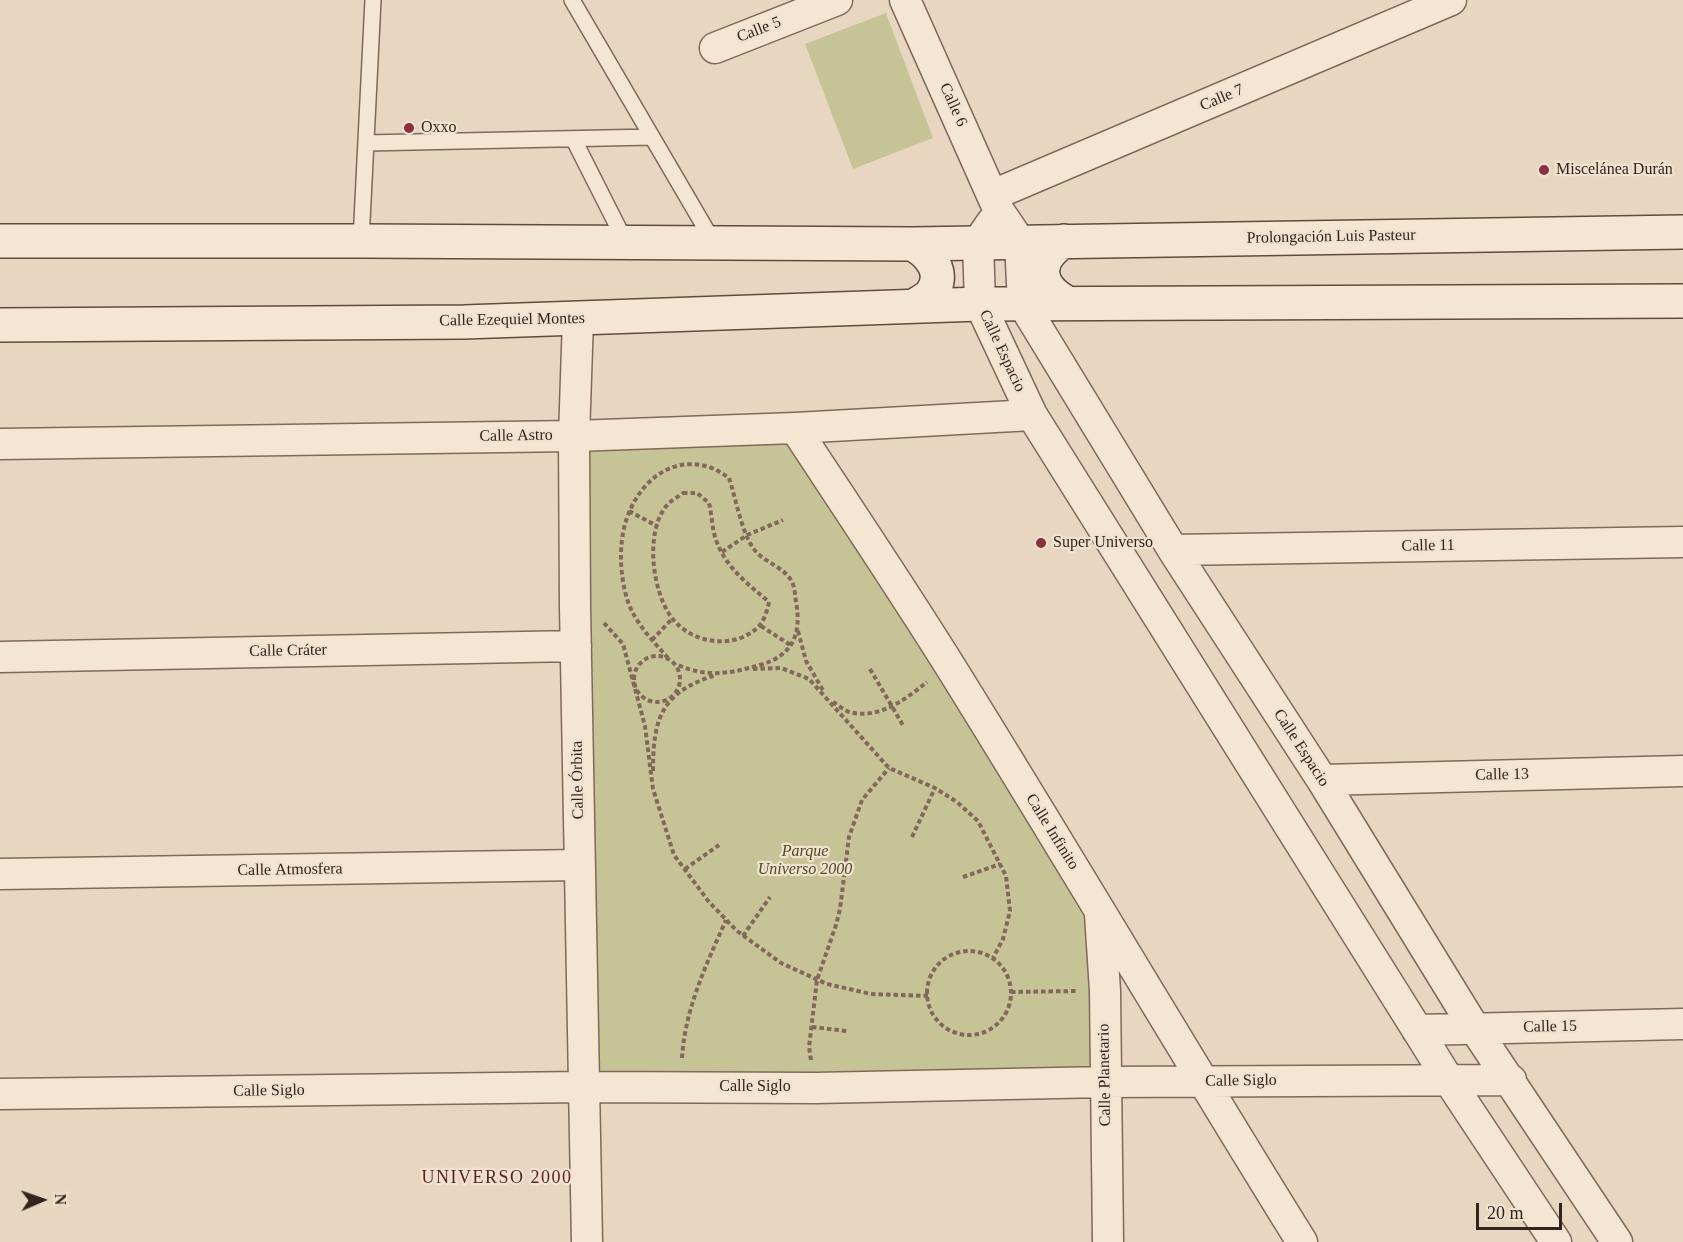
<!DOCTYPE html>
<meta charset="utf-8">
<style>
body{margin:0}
#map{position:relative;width:1683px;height:1242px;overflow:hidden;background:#e9d6c1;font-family:"Times New Roman",serif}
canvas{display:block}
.north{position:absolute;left:12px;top:1170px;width:60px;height:60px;-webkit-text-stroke:4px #f1e2cf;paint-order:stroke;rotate:88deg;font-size:16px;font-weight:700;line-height:24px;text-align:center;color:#32241d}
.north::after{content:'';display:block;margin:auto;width:21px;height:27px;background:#32241d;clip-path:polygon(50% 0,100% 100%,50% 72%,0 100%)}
.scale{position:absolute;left:1476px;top:1203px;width:86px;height:27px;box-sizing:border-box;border:3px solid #32241d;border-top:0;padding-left:8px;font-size:18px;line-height:21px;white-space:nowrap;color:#32241d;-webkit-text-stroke:4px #f1e2cf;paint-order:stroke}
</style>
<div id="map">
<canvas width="1683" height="1242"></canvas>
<div class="north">N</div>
<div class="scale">20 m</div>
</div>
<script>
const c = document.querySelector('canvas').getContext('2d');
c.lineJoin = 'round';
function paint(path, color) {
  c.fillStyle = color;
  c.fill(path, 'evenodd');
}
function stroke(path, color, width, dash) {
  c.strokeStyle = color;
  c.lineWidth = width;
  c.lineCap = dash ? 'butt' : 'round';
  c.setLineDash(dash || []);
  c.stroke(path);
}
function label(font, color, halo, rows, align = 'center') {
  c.font = font + ' "Times New Roman",serif';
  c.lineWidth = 4.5;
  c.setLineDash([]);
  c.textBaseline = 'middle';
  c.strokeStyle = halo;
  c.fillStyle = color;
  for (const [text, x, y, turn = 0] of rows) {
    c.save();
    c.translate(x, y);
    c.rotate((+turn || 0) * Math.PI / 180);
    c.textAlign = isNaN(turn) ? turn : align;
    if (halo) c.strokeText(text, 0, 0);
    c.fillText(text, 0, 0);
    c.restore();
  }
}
paint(new Path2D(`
 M886 13 933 138 853 169 805 44Z
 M795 428 1099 908 1105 1082 583 1087 574 436Z`), '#c6c496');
const service = new Path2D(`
 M572 0 714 243
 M574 140 626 243
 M366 143 652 137
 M361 241 373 0`);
const minor = new Path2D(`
 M905 0 999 211 1020 242 1023 304 1173 550 1322 780 1475 1029 1617 1242
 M715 48 837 0
 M993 195 1451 0
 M992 222 978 242 980 304 1032 415 1448 1079 1556 1242
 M578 319 574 436 575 607 587 1242
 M795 428C847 507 900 586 950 666 1069 857 1183 1051 1302 1242
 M0 444 574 436 795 428 1032 415
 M1173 550 1683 542
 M0 657 576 646
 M1322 780 1683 771
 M0 874 579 865
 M1100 914 1105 991 1108 1242
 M1417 1030 1683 1024
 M0 1094 583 1087 816 1088 1105 1082 1511 1080`);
const secondary = new Path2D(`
 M0 241H361L912 244 1683 232
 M1064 241C1034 260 1036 286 1067 303
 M912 244C930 253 947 274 931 294 928 298 920 302 916 305
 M0 325 464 322 980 304 1683 301`);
stroke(service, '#81685a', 18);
stroke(minor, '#81685a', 33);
stroke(secondary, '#634a3d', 36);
stroke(new Path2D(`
 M683 493H697L709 503C712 515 712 529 716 540 726 568 748 584 769 602 765 621 760 629 743 637 719 647 688 639 672 618 652 592 644 530 668 504 672 500 678 497 683 493Z
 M629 511 657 526
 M722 552 747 535 783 520
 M604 623 623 644 645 726 653 789 674 855 709 902 737 931 781 963 827 984 871 994 928 996
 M761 626 792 646
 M798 631 806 661 824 692
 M652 640 672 619
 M634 679a23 23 0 1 1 46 0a23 23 0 1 1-46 0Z
 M668 658C653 641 636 624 628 602 621 580 619 556 623 533 630 493 664 453 709 467 716 469 723 474 729 478 736 499 741 530 753 548 763 562 782 566 791 580 795 586 795 596 796 602 802 635 792 656 760 665 728 674 706 678 676 664
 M753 669 781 668 809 679 889 768 935 788 957 802 978 821 1006 876 1010 911 1003 939 993 958
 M870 669 904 727
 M833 702C838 705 844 710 849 712 879 720 906 699 927 682
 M653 771C653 717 662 692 716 675
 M912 837 935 788
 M685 869 719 845
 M963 877 1000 864
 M743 936 770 897
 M927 993a42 42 0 1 1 84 0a42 42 0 1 1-84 0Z
 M1011 992 1077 991
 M812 1027 847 1031
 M682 1058C685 1009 706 965 726 920
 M811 1060 809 1047 817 980 836 925 840 909 849 837 862 800 889 768`), '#81685a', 4, [4.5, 3]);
stroke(service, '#f5e5d3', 15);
stroke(minor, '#f5e5d3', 30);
stroke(secondary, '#f5e5d3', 33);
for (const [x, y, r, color] of [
 [409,128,6,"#8a303f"],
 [1544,170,6,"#8a303f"],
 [1041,543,6,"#8a303f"]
]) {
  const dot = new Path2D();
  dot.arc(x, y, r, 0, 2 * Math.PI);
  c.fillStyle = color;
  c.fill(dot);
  stroke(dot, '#f1e2cf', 2);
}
label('16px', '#32241d', '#f1e2cf', [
 ["Calle 5",759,30,-21],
 ["Calle 7",1222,98,-23],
 ["Calle 6",953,105,66],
 ["Prolongación Luis Pasteur",1331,237,-1],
 ["Calle Ezequiel Montes",512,320,-1],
 ["Calle Espacio",1002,351,65],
 ["Calle Astro",516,436,-1],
 ["Calle 11",1428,546,-1],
 ["Calle Cráter",288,651,-1],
 ["Calle Espacio",1301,748,57],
 ["Calle 13",1502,775,-1],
 ["Calle Órbita",578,780,-91],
 ["Calle Infinito",1052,832,58],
 ["Calle Atmosfera",290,870,-1],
 ["Calle 15",1550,1027,-1],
 ["Calle Planetario",1105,1075,-91],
 ["Calle Siglo",1241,1081,-1],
 ["Calle Siglo",755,1087],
 ["Calle Siglo",269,1091,-1]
]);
label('16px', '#32241d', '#f1e2cf', [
 ["Oxxo",421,128],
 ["Miscelánea Durán",1556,170],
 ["Super Universo",1053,543]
], 'left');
label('italic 16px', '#494c25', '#f1e2cf', [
 ["Parque",805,852],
 ["Universo 2000",805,870]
]);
c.letterSpacing = '1.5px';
label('18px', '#5b2320', '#f1e2cf', [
 ["UNIVERSO 2000",497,1178]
]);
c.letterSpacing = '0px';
</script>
